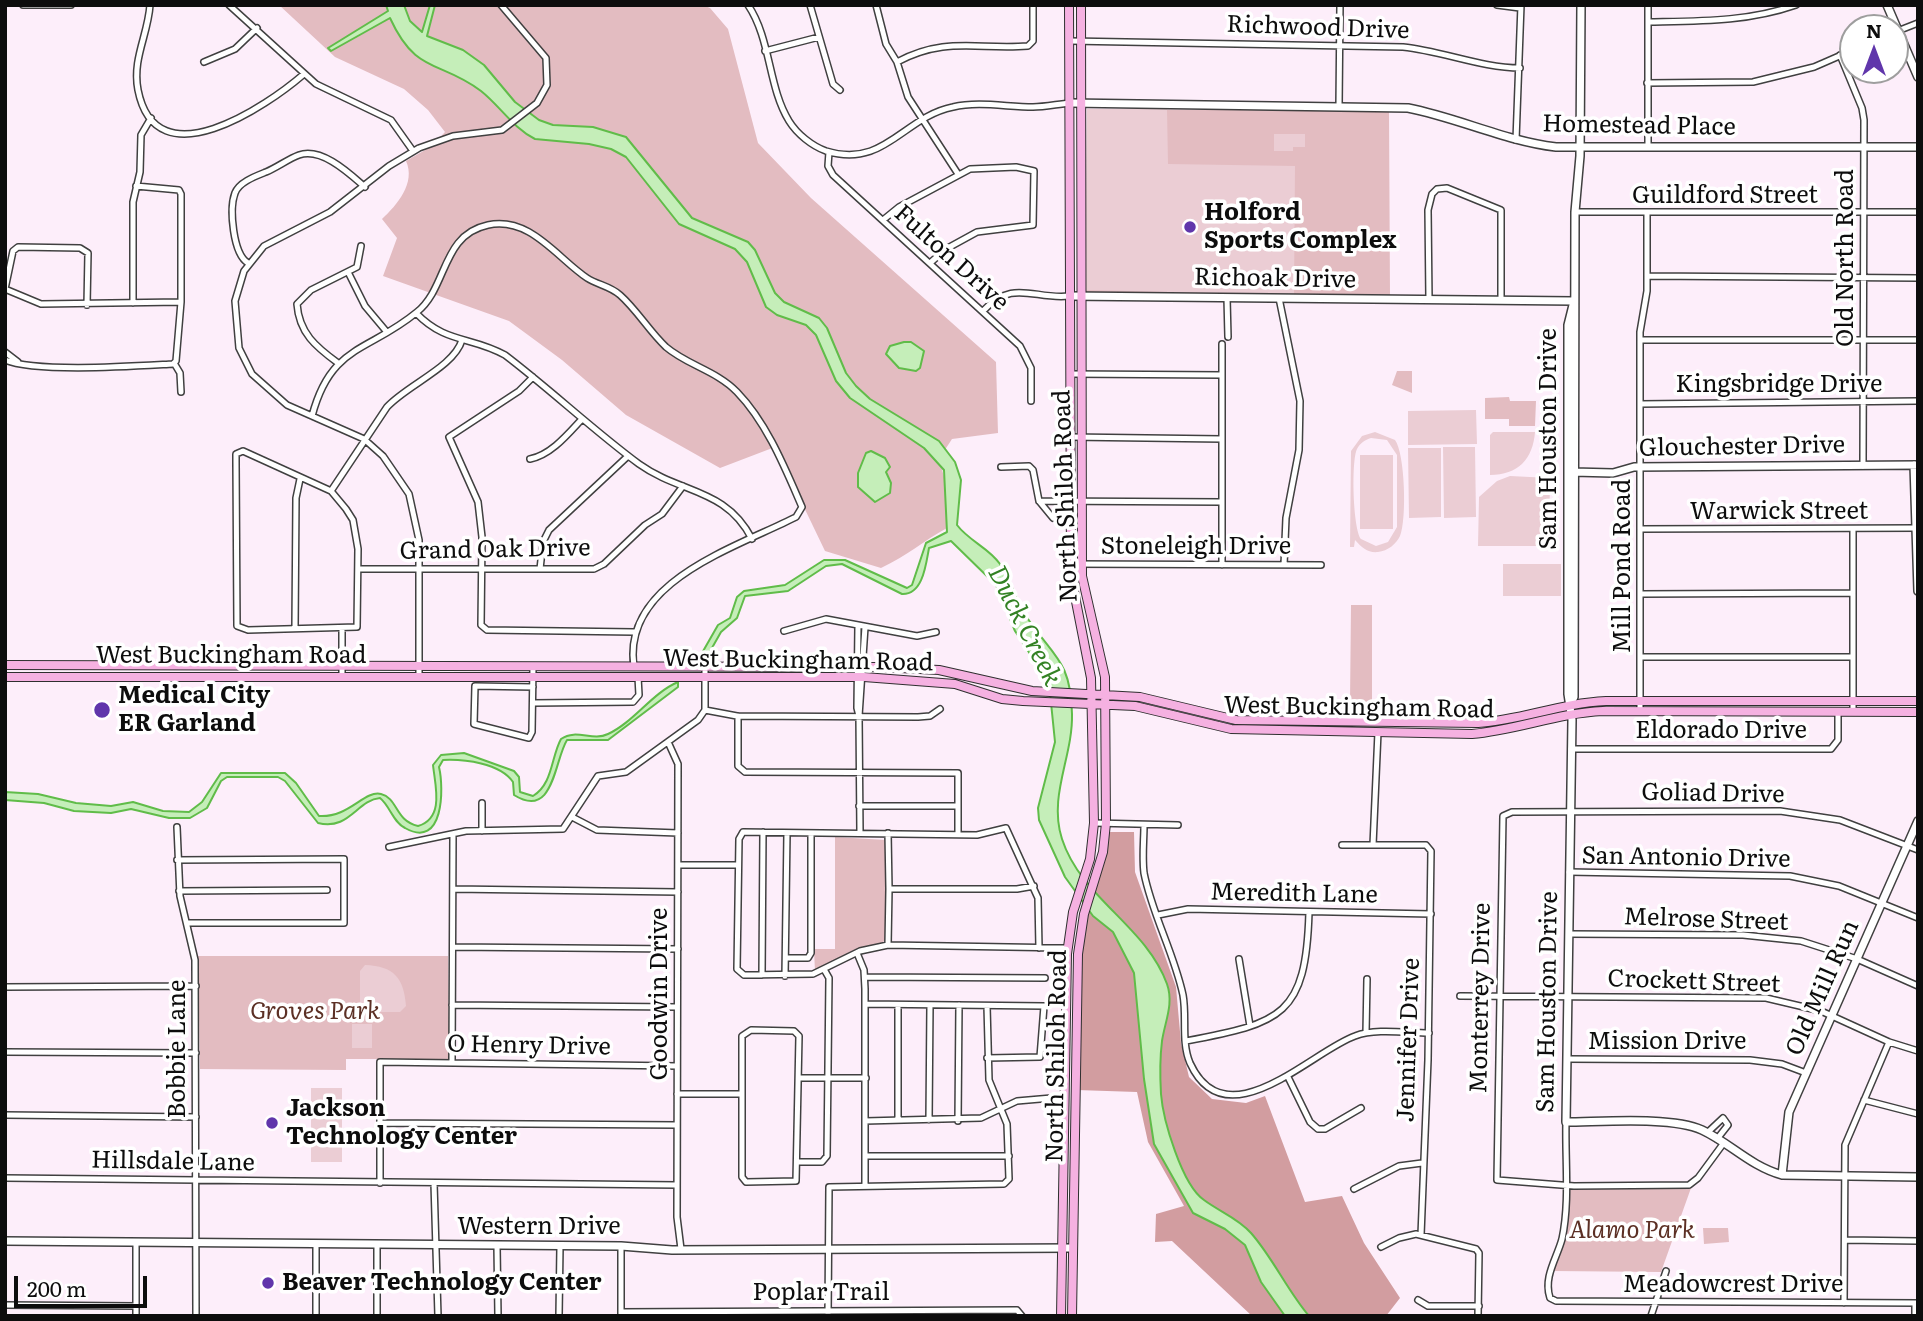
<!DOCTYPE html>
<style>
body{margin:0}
#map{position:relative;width:1923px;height:1321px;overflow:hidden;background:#fdeefa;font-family:Literata,serif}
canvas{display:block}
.frame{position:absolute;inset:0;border:7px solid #0d0d0d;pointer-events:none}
.north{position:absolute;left:1839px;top:14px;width:70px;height:70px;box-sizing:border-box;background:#fff;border:2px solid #9e9e9e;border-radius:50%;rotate:0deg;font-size:19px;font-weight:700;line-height:28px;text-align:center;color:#0d0d0d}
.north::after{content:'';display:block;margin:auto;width:24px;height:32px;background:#6036ab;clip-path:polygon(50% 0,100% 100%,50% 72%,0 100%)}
.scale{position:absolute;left:14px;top:1276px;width:133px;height:32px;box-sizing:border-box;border:4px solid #0d0d0d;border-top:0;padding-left:9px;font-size:21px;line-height:24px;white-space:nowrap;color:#0d0d0d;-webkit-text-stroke:5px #fff;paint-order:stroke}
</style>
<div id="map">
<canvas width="1923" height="1321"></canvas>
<div class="frame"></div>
<div class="north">N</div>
<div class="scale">200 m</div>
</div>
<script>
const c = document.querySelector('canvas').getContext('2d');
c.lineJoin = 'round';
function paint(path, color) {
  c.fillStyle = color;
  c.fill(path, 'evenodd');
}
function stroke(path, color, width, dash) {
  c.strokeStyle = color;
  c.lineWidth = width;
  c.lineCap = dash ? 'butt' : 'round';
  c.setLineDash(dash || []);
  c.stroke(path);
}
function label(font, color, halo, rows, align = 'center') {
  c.font = font + ' Literata,serif';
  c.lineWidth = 7;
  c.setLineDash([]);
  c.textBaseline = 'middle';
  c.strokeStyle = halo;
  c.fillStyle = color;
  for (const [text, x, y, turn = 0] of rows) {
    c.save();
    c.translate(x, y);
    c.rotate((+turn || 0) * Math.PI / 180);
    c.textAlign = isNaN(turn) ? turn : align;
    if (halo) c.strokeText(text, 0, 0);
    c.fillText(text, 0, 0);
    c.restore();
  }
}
paint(new Path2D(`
 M279 5H703L710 8 728 29 758 143 811 198 996 362 998 433 952 439 939 459 950 498 947 528C923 541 907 556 881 568L825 551 775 447 720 468 626 415 562 360 509 321 383 276 397 238 382 219C397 205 416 183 406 161L432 146 445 132 428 110 404 89 335 57Z
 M1087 109 1389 111 1390 297 1086 292Z
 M1397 371H1412V393L1392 385Z
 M1509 397 1510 401H1536L1535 426H1509V419H1485V398Z
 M1351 605H1372V702H1350Z
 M835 837 886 840 885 941 815 972 814 949H835Z
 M198 956H448L449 1059H346V1070L200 1069Z
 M1691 1188 1661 1272 1553 1271 1566 1235 1569 1189Z
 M1703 1228H1728L1729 1242 1704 1244Z`), '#e3bcc1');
paint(new Path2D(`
 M1109 832H1134L1135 872 1176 987 1181 1043 1189 1077 1212 1099 1246 1103 1265 1096 1305 1202 1342 1196 1364 1243 1400 1298 1386 1316H1252L1172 1241 1155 1242 1156 1214 1184 1206 1148 1142 1137 1092 1077 1090 1081 949 1085 920 1099 880Z`), '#d29da0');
paint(new Path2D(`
 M1087 109H1167L1168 164 1295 166 1294 295 1085 290Z
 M1274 134H1305V147H1293V151H1274Z
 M1476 410 1477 444 1408 445V411Z
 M1375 432 1395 440C1405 453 1407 520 1400 536 1396 544 1388 551 1378 552 1368 553 1362 548 1355 540L1354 547H1350L1351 451 1362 436ZM1371 438 1387 440 1397 455V527L1388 542 1376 546 1361 539C1353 529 1351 461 1357 449 1360 443 1365 440 1371 438Z
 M1493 432H1535C1533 459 1518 475 1490 475V435Z
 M1443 447H1475L1476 517 1444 518Z
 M1408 448H1441V517L1409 518Z
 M1360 455H1393V529H1360Z
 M1510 476 1550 478 1549 546H1478L1479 497 1497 481Z
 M1503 564H1561V596H1503Z
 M365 965C394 966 404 978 406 1006L400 1012H364L360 1009V971Z
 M352 1024H372V1048H352Z
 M311 1088H342V1162H311Z`), '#ebcdd4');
const water = new Path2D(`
 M386 5H404L410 21 422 32 430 5H435L427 36 463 50 484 65 515 102 539 120 553 125 593 127 626 137 692 218 748 242 755 250 775 293 784 302 819 318 827 328 846 373 856 386 870 399 939 441 955 462 961 480 957 525C969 541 989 548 1000 564 1011 580 1015 600 1026 616 1052 656 1071 659 1072 714 1073 757 1048 796 1062 839 1081 898 1146 926 1167 984 1174 1004 1165 1021 1162 1041 1160 1057 1160 1077 1161 1094 1163 1120 1182 1185 1204 1200 1220 1212 1238 1218 1251 1233 1273 1258 1287 1290 1309 1316H1285L1261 1282 1245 1245 1225 1229 1193 1213 1154 1144 1144 1079 1134 973 1113 932 1093 916 1065 877 1039 820 1038 808 1055 742 1049 683 1015 631 996 585 951 541 929 548C926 564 923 595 902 594L842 564 826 566 788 591 745 596 737 618 721 632 704 662 698 660 718 625 730 618 737 597 744 591 785 585 824 560H845L907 588 912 585 926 543 947 532 944 470 924 448 850 398 836 381 816 335 806 325 777 315 766 307 747 262 735 249 679 224 626 157 611 149 589 144 535 139C513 128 500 106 481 91 440 60 416 75 390 18L331 51 328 48 388 11Z
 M904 342H911L924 351 920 368 916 371 899 368 886 354 890 346Z
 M871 451 885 458 890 467 886 472 891 483 890 493 875 502 858 487V473L866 453Z
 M678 682V687L608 740H567C554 761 554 820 514 795L513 782C500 763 464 759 443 760L439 767C444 788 444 850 405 828 393 822 390 806 380 798 357 800 349 831 318 823L285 781 278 777H227L221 781 207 808 190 818H169L131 809 111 813 74 811 44 803 5 800V792L38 794 76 803 111 806 133 802 163 811 189 812 202 802 221 773H285L296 783 319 816C349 818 364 790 381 794 398 798 395 821 418 826 445 818 435 785 433 765L441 755 464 753 514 771 519 777 520 792 533 796C553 784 551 757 561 739 577 728 592 742 608 734 634 722 652 693 678 682Z`);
paint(water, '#c5eeb9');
stroke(water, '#60bc49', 2);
const minor = new Path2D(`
 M23 5H71
 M150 5C148 35 132 59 138 90 156 182 267 106 304 74
 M229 5 316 84 391 120 413 151
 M748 5C771 39 768 87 789 121 797 134 812 146 826 151 885 169 903 117 953 107 978 101 1007 107 1033 107 1045 107 1058 104 1070 103
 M810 5 833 84 840 90
 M876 5 886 44 897 62 908 97 958 174
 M1497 5 1520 8
 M1648 22C1700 21 1747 22 1796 5
 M1895 32 1918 23
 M1070 41 1403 47C1442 51 1482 68 1520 68
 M765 51 819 37
 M1840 55 1862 108 1864 120 1863 466
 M204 62 235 49 257 28
 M897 62C946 36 977 50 1028 46L1033 41V5
 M1647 83 1753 82 1814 67 1853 50
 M1339 106 1340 5
 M1516 140 1521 5
 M1648 147V5
 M829 152 828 166 833 175 1020 346 1031 368V401
 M1575 212H1918
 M883 220 899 207 970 169 1016 167 1034 171 1033 225 977 232 946 249 930 263
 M248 263C233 254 229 209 235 193 239 182 256 176 266 172 278 167 288 159 299 155 322 147 350 174 365 187
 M349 274 365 306 386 331
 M1647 276 1918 278
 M5 289 41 304 181 302
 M5 289 13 251 18 247 80 248 88 253 87 305
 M1227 298 1228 337
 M1279 298 1300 401 1299 450 1286 518 1284 565
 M1429 300 1428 210 1432 194 1437 189 1447 188 1501 210V300
 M133 303V202L140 172 141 135 151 118
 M983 311C1013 278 1034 300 1069 296
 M416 313C446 344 471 336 505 355 551 390 593 430 639 464 681 494 726 488 752 539
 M1640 340H1918
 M5 352 18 362
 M5 360C36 373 136 366 173 364L176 361 181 302V194L179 190 136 186
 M174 363 180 373 181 392
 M338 363C316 347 299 333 297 304L311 290 357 267 361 246
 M1070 374 1222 375
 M533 377 519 391 449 437 478 502 482 537 481 625 487 630 634 632
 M1640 404 1918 401
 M312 416C331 344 369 352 417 312 448 287 441 235 488 225 530 216 557 258 587 278 598 285 610 286 620 295 637 310 649 331 666 347 687 365 717 371 737 392 767 423 785 468 802 507L796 517C735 548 621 582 634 667
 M1070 437 1222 439
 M243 451 331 491 346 509 353 520 358 549 357 627 248 630 237 626 236 462V454Z
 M530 459C551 455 568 434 582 419
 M1001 467 1029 466 1033 470 1039 501 1053 518
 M331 491 387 407C407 385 454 367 462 340
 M1039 501 1221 502
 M1640 529 1918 528
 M1071 564 1321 565
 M1222 565V344
 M358 569H594L604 564 645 525 662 514 683 486
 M540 569 543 542 549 530 628 456
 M1641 594 1853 593
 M858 625 857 708 859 716 865 627
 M295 628 296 498 300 479
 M784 631 826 619 917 636 936 632
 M1641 657H1852
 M419 676V540L409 494 383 456 364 439 287 405 252 374 239 348 235 301 244 271 264 246 330 212 389 166 419 148 453 136 502 130 537 103 547 85 546 58 501 5
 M342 677V629
 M533 687 475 686 474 724 529 738 532 732 533 667
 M533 703 633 702 639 695 638 677
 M705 710 737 716 918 717 930 716 940 709
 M1640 711V332L1647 291V213
 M1853 711V529
 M738 716V766L745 772 958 773V834
 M859 716 860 833
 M668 742 678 764 677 1217 681 1249
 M1571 749H1831L1838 740V711
 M482 803V831
 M859 806H957
 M572 817 597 830 678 833
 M1094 823 1178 825
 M1144 825C1144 840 1142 857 1144 873 1152 914 1174 953 1183 995 1187 1017 1181 1042 1190 1063 1226 1142 1312 1051 1355 1036 1376 1028 1406 1033 1429 1033
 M177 827 180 896 195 960 196 1316
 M888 833 889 889
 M1342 845H1426L1431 851 1428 1060 1421 1235
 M1373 845 1378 732
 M389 847 466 831 563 829 598 776 626 772 698 720 705 710V667
 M177 860 344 859V923H187
 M678 865H738
 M1569 872 1790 876 1839 886 1918 918
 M453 889 678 892
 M179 891 327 890
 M1158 915 1188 909 1431 914
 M1569 934 1743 935 1801 941 1857 959 1918 986
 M888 945 889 889H1017L1034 886
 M453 947 678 949
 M1039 948 1038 898 1006 828 977 835 743 832 739 839 737 969 744 975 813 974 860 951 888 945 1068 948
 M857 953 864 970 865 989V1184
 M786 958H808L811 953V833
 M1239 959 1250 1026
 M762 975 763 832
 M785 976 787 833
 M865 977 1045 978
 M5 987 196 986
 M1460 996 1766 998 1821 1011 1889 1042 1918 1051
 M866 1004 1044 1006 1040 1057 987 1058
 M452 1005 677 1007
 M898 1005V1120
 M751 1030 794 1031 799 1036 796 1181 746 1182 742 1177V1036Z
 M1366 1033 1367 979
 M1186 1041C1282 1023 1306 1016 1309 912
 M5 1052 196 1053
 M1567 1059 1750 1060 1782 1064 1806 1073
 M452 1063 453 834
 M1288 1077 1310 1122 1318 1129H1325L1361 1108
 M799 1078H866
 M677 1094H742
 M1864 1100 1918 1114
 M5 1115 196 1117
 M929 1120 930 1005
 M865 1121 981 1118 1017 1101 1063 1097
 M958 1121 959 1005
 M1566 1122C1565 1160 1570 1202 1562 1239 1557 1258 1543 1277 1550 1298L1556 1301 1918 1303
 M380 1123 677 1125
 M1707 1133 1723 1118 1728 1125 1717 1139
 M1723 1144 1698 1178 1689 1185 1574 1186 1497 1180 1503 816 1512 812 1780 811 1840 820 1918 850
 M865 1156H1009
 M799 1162H822L827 1156 829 978 825 971
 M5 1178 677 1185
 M380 1183V1062L677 1066
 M434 1183 438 1316
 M1354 1189 1399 1166 1422 1163
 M1845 1240 1918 1241
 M377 1246V1316
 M497 1246 498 1316
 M1381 1247 1399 1238 1416 1234 1476 1249 1479 1253 1478 1316
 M1418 1300 1428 1306H1479
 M1844 1303 1845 1145 1889 1042
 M5 1305 136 1306
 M621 1312 1017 1310 1022 1316
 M136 1316V1243
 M316 1316V1245
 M559 1316 560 1246
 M621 1316V1246
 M828 1316 829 1187 1004 1184 1009 1179 1007 1124 989 1080 987 1006
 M1651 1316 1666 1271
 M1915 1316V1303`);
const tertiary = new Path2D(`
 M1887 5 1918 77
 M1070 103 1408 108C1459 118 1505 141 1556 147H1918
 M1069 296 1574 301
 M1574 301 1568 325V694L1572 720 1566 1122C1600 1122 1672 1116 1702 1130 1730 1143 1750 1166 1782 1175L1918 1177
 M1914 465 1918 591
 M1573 472 1613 473 1634 467 1918 465
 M1571 703 1574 697 1575 212 1580 156 1581 5
 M1782 1175 1789 1112 1918 821
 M5 1241 621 1246 672 1250 1072 1248`);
const secondary = new Path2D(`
 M5 665 880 667 939 670 1032 691 1140 697 1236 720 1478 723C1522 720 1561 703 1606 701H1918
 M5 677H864L955 684 1002 699 1023 701 1135 706 1231 729 1472 734C1517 730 1558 713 1603 711L1918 712
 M1061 1316 1067 954 1073 912 1090 859 1094 823 1091 678 1071 576 1069 5
 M1072 1316 1078 954 1084 914 1103 852 1106 823 1105 677 1082 576 1081 5`);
stroke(minor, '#404040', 8);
stroke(tertiary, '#404040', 10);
stroke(secondary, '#2f2f2f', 10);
stroke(minor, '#fff', 5);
stroke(tertiary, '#fff', 7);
stroke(secondary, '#f5b1e1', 8);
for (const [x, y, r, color] of [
 [1190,227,7,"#6036ab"],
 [102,710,9,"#6036ab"],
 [272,1123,7,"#6036ab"],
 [268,1283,7,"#6036ab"]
]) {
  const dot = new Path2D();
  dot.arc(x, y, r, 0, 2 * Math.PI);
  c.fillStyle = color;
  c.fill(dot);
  stroke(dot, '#fff', 2.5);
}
label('24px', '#0d0d0d', '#fff', [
 ["Richwood Drive",1318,28,2],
 ["Homestead Place",1639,126,1],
 ["Guildford Street",1725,196],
 ["Fulton Drive",951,258,42],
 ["Old North Road",1846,258,-90],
 ["Richoak Drive",1275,279,1],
 ["Kingsbridge Drive",1779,385],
 ["Sam Houston Drive",1549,439,-90],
 ["Glouchester Drive",1742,447,-1],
 ["North Shiloh Road",1066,496,-92],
 ["Warwick Street",1779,512],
 ["Stoneleigh Drive",1196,547],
 ["Grand Oak Drive",495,550,-1],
 ["Mill Pond Road",1623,566,-90],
 ["West Buckingham Road",231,656],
 ["West Buckingham Road",798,661,1],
 ["West Buckingham Road",1359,708,1],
 ["Eldorado Drive",1721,731],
 ["Goliad Drive",1713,794,1],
 ["San Antonio Drive",1686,858,1],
 ["Meredith Lane",1294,894,1],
 ["Melrose Street",1706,920,2],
 ["Crockett Street",1694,982,2],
 ["Old Mill Run",1823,988,-66],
 ["Goodwin Drive",660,994,-90],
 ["Monterrey Drive",1481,998,-89],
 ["Sam Houston Drive",1548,1002,-89],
 ["Jennifer Drive",1409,1040,-88],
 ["Mission Drive",1667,1042],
 ["O Henry Drive",529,1046,1],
 ["Bobbie Lane",178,1049,-90],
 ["North Shiloh Road",1057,1056,-89],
 ["Hillsdale Lane",173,1162,1],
 ["Western Drive",539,1227],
 ["Meadowcrest Drive",1733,1285],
 ["Poplar Trail",821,1293]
]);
label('bold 24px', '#0d0d0d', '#fff', [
 ["Holford",1204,213],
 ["Sports Complex",1204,241],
 ["Medical City",118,696],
 ["ER Garland",118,724],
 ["Jackson",286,1109],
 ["Technology Center",286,1137],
 ["Beaver Technology Center",282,1283]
], 'left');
label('italic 24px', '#5c3025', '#fff', [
 ["Groves Park",315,1012],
 ["Alamo Park",1632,1231]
]);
label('italic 26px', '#338224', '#fff', [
 ["Duck Creek",1024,626,63]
]);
</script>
